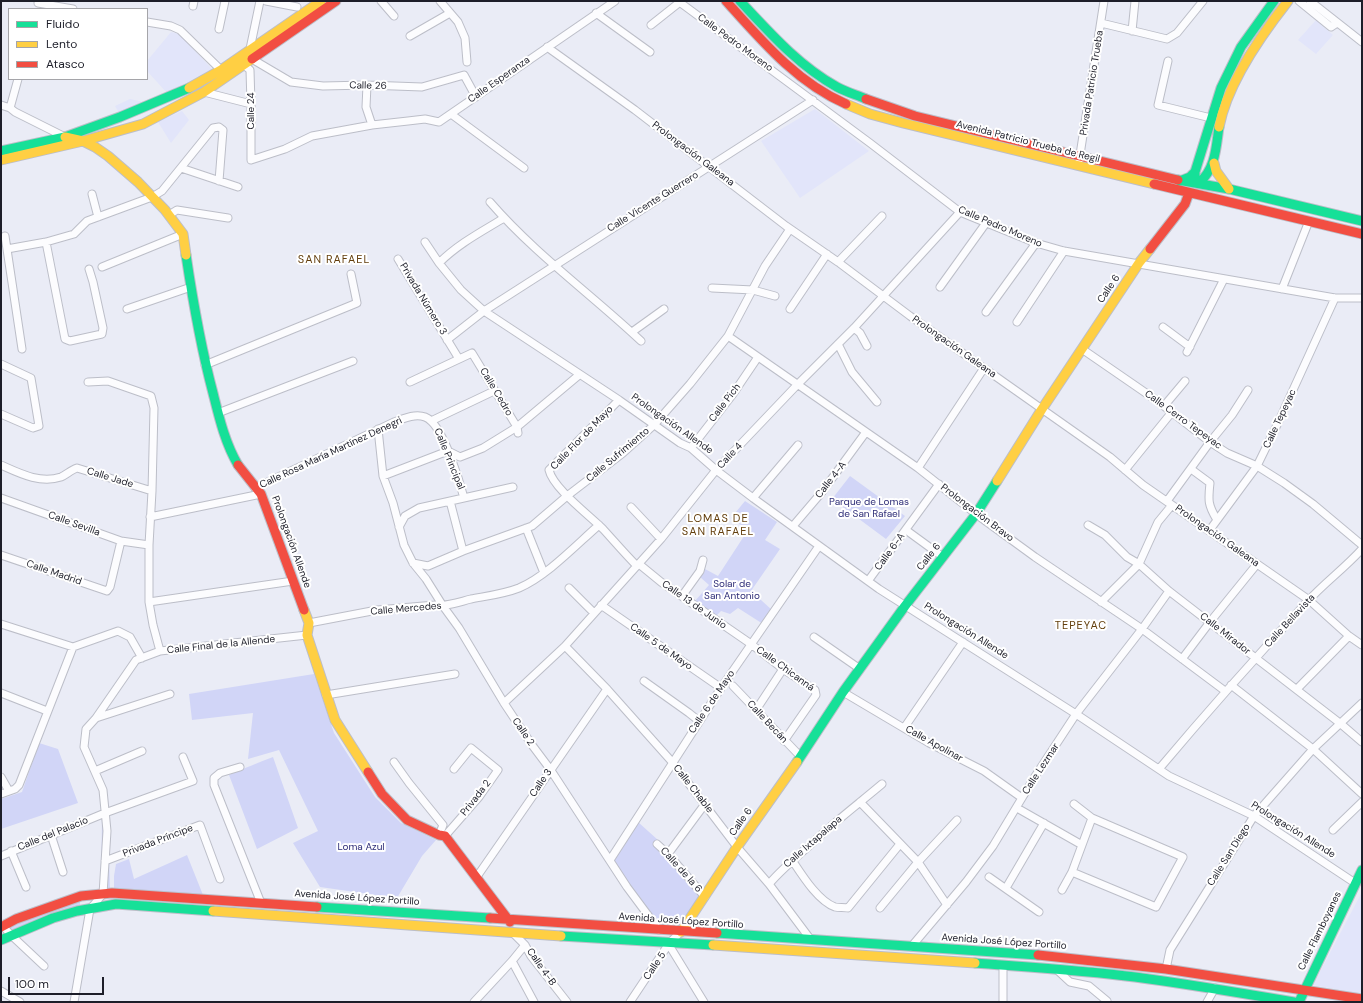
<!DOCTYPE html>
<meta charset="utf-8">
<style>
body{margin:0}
#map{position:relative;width:1363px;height:1003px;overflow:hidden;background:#eaecf6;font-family:"DM Sans",sans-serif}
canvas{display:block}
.frame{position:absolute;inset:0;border:2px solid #1d1e29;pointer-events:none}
.legend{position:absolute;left:8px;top:8px;width:140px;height:72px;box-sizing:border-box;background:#fff;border:1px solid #a5a5a9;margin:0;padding:5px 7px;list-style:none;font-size:12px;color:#1d1e29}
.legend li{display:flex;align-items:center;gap:8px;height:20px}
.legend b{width:20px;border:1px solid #a5a5a9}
.scale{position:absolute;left:8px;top:977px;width:96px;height:18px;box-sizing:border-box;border:2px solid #1d1e29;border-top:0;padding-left:5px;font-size:12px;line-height:14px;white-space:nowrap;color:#1d1e29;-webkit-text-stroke:3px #fff;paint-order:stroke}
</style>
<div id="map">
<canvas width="1363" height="1003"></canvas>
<div class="frame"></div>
<ul class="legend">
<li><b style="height:5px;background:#16e098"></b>Fluido</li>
<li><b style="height:5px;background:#ffcf43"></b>Lento</li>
<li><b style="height:5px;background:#f24e42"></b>Atasco</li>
</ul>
<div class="scale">100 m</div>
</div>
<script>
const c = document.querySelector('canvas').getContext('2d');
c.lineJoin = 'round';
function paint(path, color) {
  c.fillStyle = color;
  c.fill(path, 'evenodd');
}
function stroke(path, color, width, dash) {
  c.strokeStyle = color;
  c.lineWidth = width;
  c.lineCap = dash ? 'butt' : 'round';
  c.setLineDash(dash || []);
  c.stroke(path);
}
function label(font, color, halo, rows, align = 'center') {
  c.font = font + ' "DM Sans",sans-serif';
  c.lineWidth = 4;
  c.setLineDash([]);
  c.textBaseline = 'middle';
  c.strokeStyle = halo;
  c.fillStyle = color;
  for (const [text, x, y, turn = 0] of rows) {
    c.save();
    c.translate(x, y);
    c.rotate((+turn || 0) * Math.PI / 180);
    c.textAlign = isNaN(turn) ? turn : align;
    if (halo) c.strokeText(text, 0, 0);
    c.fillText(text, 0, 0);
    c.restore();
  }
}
paint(new Path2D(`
 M1316 20 1333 35 1316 54 1298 40Z
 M171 32 179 34 212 69 167 93 147 71V61Z
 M130 99 148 103 120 115 115 106Z
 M815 109 869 151 800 198 761 141Z
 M182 111 189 120 171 143 158 122Z
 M1362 892V994L1313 985Z`), '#e2e5fa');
paint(new Path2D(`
 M850 476 905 516 886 539 832 499Z
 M745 501 777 522 765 540 780 549 751 591 772 610 763 624 738 608 730 614 721 611 715 617 695 601 709 585 700 577 705 569 718 576 748 530 731 518Z
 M314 674 334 733 375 797 401 823 436 840 422 856 397 898 320 887 293 843 318 831 279 750 248 759 253 713 192 720 189 694Z
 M39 743 58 749 78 803 1 829V799L22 792Z
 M273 757 298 828 257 849 229 775C244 768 258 763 273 757Z
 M108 814 110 891 101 893 102 816Z
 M638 822 658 840 657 842 704 897 681 932 659 930 612 860Z
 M187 855 203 895 114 890V876L116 864 129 859 134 879Z
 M80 900V907L12 932 9 925Z`), '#d1d5f7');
const street = new Path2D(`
 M266 1 297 7
 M381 1 394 16
 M440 1 458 22 465 38 467 62
 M678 1 870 143 960 212 1036 243 1064 251 1335 298H1362
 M1299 1 1331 27 1337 23
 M1310 1 1362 42
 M38 3 73 9
 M193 6 194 1
 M596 13 650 52
 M147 22 171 26 180 30 221 70
 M1101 23 1167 39 1177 33 1203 1
 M651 25 680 2
 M219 29 225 1
 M1132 31 1135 1
 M410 36 450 13
 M547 47 635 110 786 226 838 262 910 316 1110 457 1143 485 1309 600 1349 636 1362 645
 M250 49 260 1
 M252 59 291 82 323 86 367 85 422 87 464 75 476 97
 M1168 61 1158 105 1211 118
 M244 65 250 70 251 104V160L285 149 312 136 372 125 408 121 425 119 439 122 615 1
 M367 85 366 107 372 125
 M204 92 251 104
 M1 105 10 108 15 112 65 137
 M10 108 18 79
 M451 114 524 168
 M1079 161 1104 1
 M181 168 238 187
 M92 194 98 217
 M490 202C535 254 591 294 641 341
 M169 215 177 210 228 218
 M5 236 22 349
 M46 242 65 339 70 341 102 334 103 328 93 282 89 269
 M425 242 439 263 461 290 484 311 619 400 680 443 691 448 716 470 753 498 879 589 1076 714 1169 776 1254 816 1355 883
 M7 249 46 242 74 234 87 221 152 197 162 191 213 128 219 127 223 130 219 181
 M398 259 459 359
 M838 262 882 216
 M439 263C458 244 481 232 504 218
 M102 267 183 234
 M940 287 986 223
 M712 288 753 290 775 296
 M1282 289 1309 221
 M127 309 191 287
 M790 309 827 254
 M986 312 1036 243
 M1017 322 1064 251
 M1163 327 1190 347
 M854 328 860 333 867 346
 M632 332 664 309
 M728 336 918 468 976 514 1035 557 1142 629 1225 691
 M447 340 484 311 813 100
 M838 344 852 372 877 402
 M1082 349 1156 400 1210 442 1227 453 1257 466 1284 483 1313 504 1362 545
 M1187 352 1224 279
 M1 364 31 378 39 426 33 428 1 414
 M205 365 357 303 351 274
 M88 382 108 381 151 396 154 408 152 491 149 545V602L153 625 160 651
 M410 382 472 353 517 427 518 433
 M619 400 549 470C553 488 589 515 603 529 614 541 625 554 637 566
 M1164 406 1185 381
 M218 413 353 361
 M431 421C445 434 459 479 464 498
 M378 429 383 476 393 503 404 545 413 563 426 579 443 606 459 628 504 703 532 745 550 769 627 887 659 930
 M691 448 733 394 758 357
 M1 465C19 473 40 484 61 477 66 475 71 470 77 468L152 491
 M918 468 984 368
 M1191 469 1210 483C1208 501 1208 505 1217 520
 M1125 470 1172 412
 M383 476 448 451 460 457 483 448 517 427 579 375
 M255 488 394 422C405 418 421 411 431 421L494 391
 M1 498 121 541 149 545
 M753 498 798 445
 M450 501 463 551
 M1167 501 1210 442 1232 415 1248 390
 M631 507 661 539
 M150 517 261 494
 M1088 525 1105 535 1127 557 1139 564 1169 591 1341 724 1362 742
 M793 526 822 492 866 432
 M399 527 405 516 419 508 513 487
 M526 528 544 573
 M906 530 943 557
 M1209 531 1257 466 1277 425 1335 298
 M1 555 107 591 110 587 121 541
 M413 563 428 566 463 551 532 526 567 496 623 453 654 425 690 384 728 336 765 266 790 229
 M639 564 661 582 751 644 783 669 815 690 816 695 784 741
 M868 581 939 484
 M569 588 594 613
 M682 596 700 571 703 560
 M149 602 293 581
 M1101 602 1139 564 1158 522 1172 505
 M601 605 721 688
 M309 623 377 610 435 605C446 607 459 602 471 599 487 596 504 594 519 588 547 576 576 545 599 525
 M1 624 73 647 118 631 130 637 142 658
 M814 637 860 669
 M565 646 607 689 673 763 737 847 769 884 811 940
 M1182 659 1210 622 1257 564
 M644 681 689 713 699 721
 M1231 685 1313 749 1362 794
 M733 686 801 757
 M1297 689 1349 636
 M843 692 929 743 984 771 1022 798
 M1 693 47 711
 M326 695 455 674
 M504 703 565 646 661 539 716 470 798 384 854 328 960 212
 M756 710 783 669
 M96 718 170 694
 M904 728 963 642
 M394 762 409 783 443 825 439 835
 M240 767 220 773 214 778V785L261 903
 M1159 769C1207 712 1256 657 1307 602 1324 583 1345 568 1362 549
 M95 771 142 751
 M1 777 9 791
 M1 794 15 789 19 785 73 647
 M860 802 918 862 947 905
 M1017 808 1082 845
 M1333 830 1362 802
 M51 835 63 872
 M445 836 479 797 498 770 471 748 454 769
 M657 844 668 854 705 897
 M11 851 26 887
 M668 854 705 804
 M1 856 105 813 193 781 183 757
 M610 860 721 688 819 546
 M792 860C802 875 818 901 835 907 839 908 844 907 848 908L900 844
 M105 861 200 825 220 879
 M1072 872 1156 907 1183 857 1092 818 1074 804
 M989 877 1039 912
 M476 878 607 689
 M769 884C781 870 795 858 809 846 832 824 857 805 882 784
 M1006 888 1044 823
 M1062 890 1072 872 1092 818
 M880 908 918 862 957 820
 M1 924 11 935 44 966
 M513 933 525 945 531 956 567 1002
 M669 945 704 1002
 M911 947 966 882 993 846 1034 778 1076 714 1142 629 1169 591
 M512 961 534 1002
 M1056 969 1070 982 1089 986 1107 1001
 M1166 969 1170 950 1254 816 1313 749 1362 703
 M1 991 20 1002
 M74 1002 90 909 103 894 107 831 103 790 84 747 86 729 96 718 136 660 160 651 307 635
 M474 1002 512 961 525 945
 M630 1002 670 942 681 932
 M1003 1002V966
 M1207 1002 1215 988`);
const fast = new Path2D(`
 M740 1C770 33 799 66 837 87 846 92 857 95 866 99
 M1219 127C1216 147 1216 168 1199 183L1195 177V172L1221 88 1241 47 1274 1
 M1 151 65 137 120 117 189 88
 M1178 180 1229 189 1362 221
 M1180 181 1190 177 1195 172
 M186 255C193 302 201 348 213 393 219 417 225 443 238 465
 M797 762 843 692 905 606 976 514 997 481
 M317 907 490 918
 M717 933 1038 955
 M561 936 713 945
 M1 940 53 918 77 911 116 904 213 911
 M975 963C1028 967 1082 970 1135 977 1188 984 1241 993 1294 1002
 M1299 1002 1362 870`);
const slow = new Path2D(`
 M189 88 221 70 321 1
 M846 104 870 114 903 123 1154 184
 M1219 127C1227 84 1262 34 1288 1
 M65 137 83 141 95 147 108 156 138 182 165 210 183 234 186 255
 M1 160 83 141 143 124 204 92 252 59
 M1214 163 1216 171 1229 189
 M997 481 1042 409 1139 263 1150 249
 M304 610 309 623 307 635 335 720 368 772
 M213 911 561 936
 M681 932 737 847 797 762
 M713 945 975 963`);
const jam = new Path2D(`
 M726 1C761 40 797 83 846 104
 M252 59 336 1
 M866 99 915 116 1178 180
 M1154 184 1362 234
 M1150 249 1185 204 1189 193
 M238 465 261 494 304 610
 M368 772 382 794 407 820 439 835 445 836 510 922
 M490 918 717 933
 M1 927 16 919 81 896 112 893 317 907
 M1038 955 1166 969 1362 999`);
stroke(street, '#bcbec8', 9);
stroke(fast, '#bcbec8', 11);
stroke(slow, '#bcbec8', 11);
stroke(jam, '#bcbec8', 11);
stroke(street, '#fcfcfe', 7);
stroke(fast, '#16e098', 9);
stroke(slow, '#ffcf43', 9);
stroke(jam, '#f24e42', 9);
label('10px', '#1d1e29', '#fff', [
 ["Calle Pedro Moreno",735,43,36],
 ["Calle Esperanza",499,80,-35],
 ["Privada Patricio Trueba",1092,83,-81],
 ["Calle 26",368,86,1],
 ["Calle 24",251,111,-90],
 ["Avenida Patricio Trueba de Regil",1028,142,14],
 ["Prolongación Galeana",693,154,37],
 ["Calle Vicente Guerrero",653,202,-32],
 ["Calle Pedro Moreno",1000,227,23],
 ["Calle 6",1109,289,-56],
 ["Privada Número 3",423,299,59],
 ["Prolongación Galeana",954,347,35],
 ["Calle Cedro",496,392,59],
 ["Calle Pich",725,403,-53],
 ["Calle Tepeyac",1280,419,-65],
 ["Calle Cerro Tepeyac",1183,420,36],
 ["Prolongación Allende",672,424,35],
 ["Calle Flor de Mayo",582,438,-46],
 ["Calle Rosa María Martínez Denegri",331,453,-25],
 ["Calle Sufrimiento",618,455,-40],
 ["Calle 4",730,456,-47],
 ["Calle Principal",449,459,68],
 ["Calle Jade",110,478,17],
 ["Calle 4-A",831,480,-52],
 ["Prolongación Bravo",977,513,37],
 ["Calle Sevilla",74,524,20],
 ["Prolongación Galeana",1217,536,35],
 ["Prolongación Allende",291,542,70],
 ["Calle 6-A",890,552,-54],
 ["Calle 6",929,557,-52],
 ["Calle Madrid",54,573,19],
 ["Calle 13 de Junio",694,605,35],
 ["Calle Mercedes",406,609,-5],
 ["Calle Bellavista",1290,621,-47],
 ["Prolongación Allende",966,631,32],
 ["Calle Mirador",1225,634,38],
 ["Calle Final de la Allende",221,645,-6],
 ["Calle 5 de Mayo",661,647,35],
 ["Calle Chicanná",785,669,36],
 ["Calle 6 de Mayo",712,702,-56],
 ["Calle Becán",767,722,47],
 ["Calle 2",523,732,56],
 ["Calle Apolinar",934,744,29],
 ["Calle Lezmar",1041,769,-57],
 ["Calle 3",541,783,-56],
 ["Calle Chable",693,789,52],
 ["Privada 2",476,798,-52],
 ["Calle 6",741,822,-55],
 ["Prolongación Allende",1293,830,32],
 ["Calle del Palacio",53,834,-22],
 ["Privada Príncipe",158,841,-21],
 ["Calle Ixtapalapa",813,842,-41],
 ["Calle San Diego",1229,855,-58],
 ["Calle de la 6",681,870,48],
 ["Avenida José López Portillo",357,898,4],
 ["Avenida José López Portillo",681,921,4],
 ["Calle Flamboyanes",1320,931,-64],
 ["Avenida José López Portillo",1004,942,4],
 ["Calle 5",655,966,-56],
 ["Calle 4-B",541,967,55]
]);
label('10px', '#2e2d77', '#fff', [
 ["Parque de Lomas",869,502],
 ["de San Rafael",869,514],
 ["Solar de",732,584],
 ["San Antonio",732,596],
 ["Loma Azul",361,847]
]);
c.letterSpacing = '1px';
label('11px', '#633e0c', '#fff', [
 ["SAN RAFAEL",334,260],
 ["LOMAS DE",718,519],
 ["SAN RAFAEL",718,532],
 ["TEPEYAC",1081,626]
]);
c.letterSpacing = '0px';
</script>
